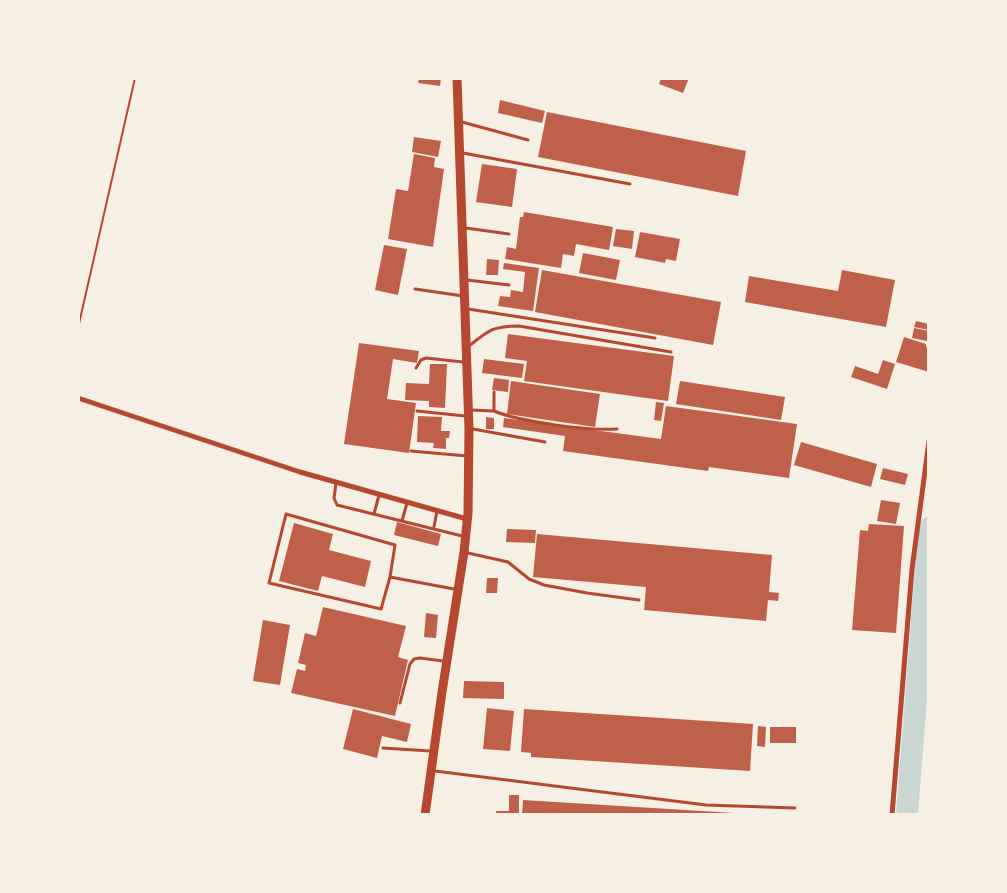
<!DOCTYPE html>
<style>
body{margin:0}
#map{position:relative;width:1007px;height:893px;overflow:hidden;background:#f6efe4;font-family:"Source Sans 3",sans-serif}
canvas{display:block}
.frame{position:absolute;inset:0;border:80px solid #f6efe4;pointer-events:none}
</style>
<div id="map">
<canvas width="1007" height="893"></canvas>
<div class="frame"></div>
</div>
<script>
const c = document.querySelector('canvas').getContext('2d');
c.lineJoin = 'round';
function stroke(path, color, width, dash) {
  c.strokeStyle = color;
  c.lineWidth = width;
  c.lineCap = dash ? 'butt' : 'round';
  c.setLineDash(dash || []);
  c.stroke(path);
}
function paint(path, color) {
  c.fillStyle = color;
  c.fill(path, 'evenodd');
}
stroke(new Path2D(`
 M907 815 929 528`), '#c9d6d2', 22);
paint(new Path2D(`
 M419 78H441L440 86 418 83Z
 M661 78H689L683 93 659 84Z
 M500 100 545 111 542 123 498 113Z
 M547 112 746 151 738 196 538 157Z
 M414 137 441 141 438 157 412 152Z
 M414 154 435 158 434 167 444 169 433 247 388 239 396 189 408 191Z
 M482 164 517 169 512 207 476 202Z
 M524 212 613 227 609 250 576 244 574 256 563 254 561 268 505 259 507 247 516 249 520 217H523Z
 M616 229 634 231 632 249 613 246Z
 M640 232 680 239 676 261 666 259 665 263 635 257Z
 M384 245 407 249 398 295 375 290Z
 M583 253 620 260 616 280 579 273Z
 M487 259 499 260 498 275H486Z
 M504 263 539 268 533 311 498 306 500 296 510 297 511 290 523 292 525 272 503 269Z
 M542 270 721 302 713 345 535 312Z
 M842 270 895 280 886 327 745 302 749 276 838 291Z
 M916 321 929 324V330L914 327Z
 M914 328 929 331 927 341 912 338Z
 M508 334 674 356 668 401 524 381 527 361 505 358Z
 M904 337 926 344V348L929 341V372L896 362Z
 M359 343 419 351 417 363 393 359 387 399 416 403 409 453 344 444Z
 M484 359 524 364 522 378 482 373Z
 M883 360 895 364 887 389 851 377 855 366 878 374Z
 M430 364H447L445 408 429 407V401L405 400 406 383 429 384Z
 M494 378 509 380 508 392 492 390Z
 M511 381 600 394 595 427 507 414Z
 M680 381 785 397 781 420 676 404Z
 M656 402 664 403 661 421 654 420Z
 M666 406 797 424 789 478 709 467 708 471 563 451 565 436 503 427 504 418 661 439Z
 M418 416 442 417 441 431H450L449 438H446V449L433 448 434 443 417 442Z
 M486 417 494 418V429H486Z
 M801 442 877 464 871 487 794 465Z
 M883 468 908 474 905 485 880 479Z
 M881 500 900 503 896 524 877 521Z
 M397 522 441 534 438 546 394 535Z
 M294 523 333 534 329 550 371 561 365 587 322 576 318 591 279 581Z
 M869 524 904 526 896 633 852 630 860 530 868 531Z
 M507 529 536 530 535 543 506 542Z
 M537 534 772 555 769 592 779 593 778 601 768 600 766 621 644 610 646 587 533 577Z
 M487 578H498L497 593H486Z
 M323 607 406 626 398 657 408 660 395 716 291 693 297 669 305 671 306 665 298 663 305 633 316 636Z
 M426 613 438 615 436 638 424 637Z
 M263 620 290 625 280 685 253 681Z
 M464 681 504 682V699L463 698Z
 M487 708 514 711 510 751 483 749Z
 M353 709 411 724 407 742 382 736 377 758 343 749Z
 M524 709 753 724 750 771 531 757V753L521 752Z
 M758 726 766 727 765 747 757 746Z
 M770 727H796V743H770Z
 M509 795H519V815H496V811H509Z
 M523 800 734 813V815H522Z`), '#bf614a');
stroke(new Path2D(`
 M78 328 135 78`), '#b5482f', 2);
stroke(new Path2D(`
 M462 122 528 140
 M463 153 630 184
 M466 228 509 234
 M467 280 509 285
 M415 289 463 296
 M468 309 655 338
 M469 346C489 330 493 326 519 326L671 352
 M416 368 421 360 426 358 463 362
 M472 410 494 411V392
 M417 411 465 416
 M494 411C521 422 589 431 617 429
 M473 429 545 442
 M411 451 467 456
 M336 483 334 498 337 505 462 536
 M374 514 379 495
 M402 521 407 503
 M434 527 437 511
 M468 553 508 562 529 579 544 585 587 593 639 600
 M390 577 381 609 269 583 286 514 395 545 390 577 454 589
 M400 703 410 664 414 659 420 658 443 661
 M383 748 430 751
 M435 771 706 805 795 808`), '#b5482f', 3);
stroke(new Path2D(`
 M78 398 300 472 467 519
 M892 815 912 569 929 441`), '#b5482f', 5);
stroke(new Path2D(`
 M425 815 442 692 464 552 468 513 469 429 457 78`), '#b5482f', 9);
</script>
